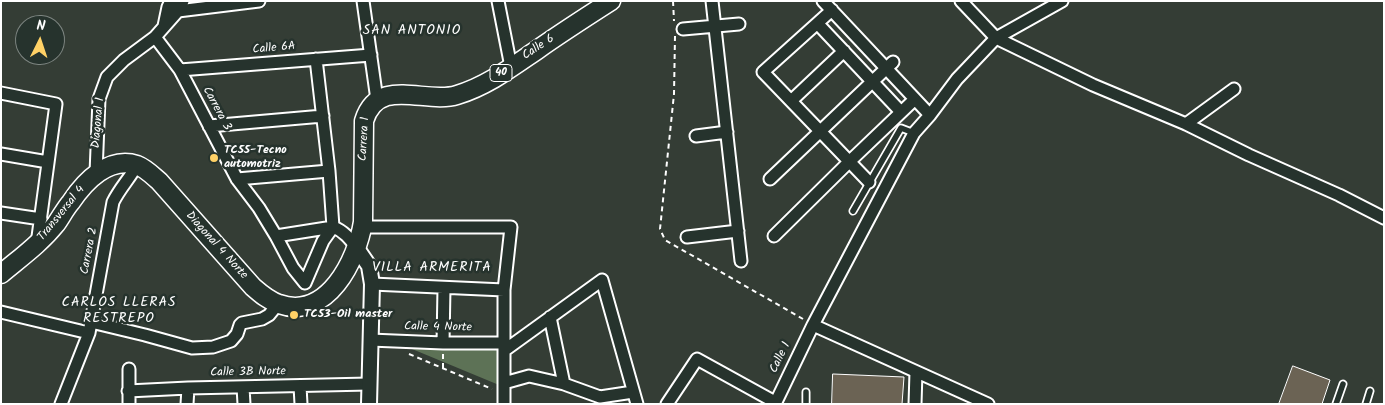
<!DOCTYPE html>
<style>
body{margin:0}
#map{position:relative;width:1385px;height:405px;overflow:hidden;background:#343d35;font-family:Kalam,sans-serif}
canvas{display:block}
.frame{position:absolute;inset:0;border:2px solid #fff;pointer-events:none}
.north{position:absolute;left:15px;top:15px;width:50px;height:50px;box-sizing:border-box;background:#26332d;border:1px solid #7d8581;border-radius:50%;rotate:4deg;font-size:14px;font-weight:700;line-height:20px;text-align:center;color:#fff}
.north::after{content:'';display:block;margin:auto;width:18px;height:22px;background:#ffd166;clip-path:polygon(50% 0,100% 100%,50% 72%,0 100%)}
</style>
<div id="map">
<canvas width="1385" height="405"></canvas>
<div class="frame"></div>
<div class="north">N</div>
</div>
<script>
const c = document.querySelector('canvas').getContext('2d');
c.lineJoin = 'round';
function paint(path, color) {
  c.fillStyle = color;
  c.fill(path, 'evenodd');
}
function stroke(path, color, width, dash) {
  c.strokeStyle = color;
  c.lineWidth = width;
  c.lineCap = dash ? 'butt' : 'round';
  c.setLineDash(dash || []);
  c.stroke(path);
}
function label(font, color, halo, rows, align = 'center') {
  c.font = font + ' Kalam,sans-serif';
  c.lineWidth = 5;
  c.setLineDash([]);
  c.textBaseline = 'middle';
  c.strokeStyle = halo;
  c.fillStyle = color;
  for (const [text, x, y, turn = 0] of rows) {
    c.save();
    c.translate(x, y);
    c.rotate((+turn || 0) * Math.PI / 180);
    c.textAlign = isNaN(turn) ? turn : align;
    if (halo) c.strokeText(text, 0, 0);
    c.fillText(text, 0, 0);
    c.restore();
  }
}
paint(new Path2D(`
 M499 343V385L400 344Z`), '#5d7256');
const building = new Path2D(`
 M1293 366 1330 380 1322 404H1279Z
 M833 374 904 377 902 404H832Z`);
paint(building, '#6b6354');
stroke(building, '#fff', 1);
const service = new Path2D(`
 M853 211 901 128 914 133
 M806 404V392
 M1336 404 1343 384
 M1366 404 1370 391`);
const minor = new Path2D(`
 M363 1 377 100
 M498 1 511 67
 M712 1 741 261
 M823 1 930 115
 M961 1 996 38 1093 85 1186 124 1249 155 1339 195 1384 218
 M832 10 763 72 869 182
 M178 11 259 1
 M818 24 901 112
 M164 26 168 7 171 1
 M683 29 739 24
 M155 37 180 70 237 179 259 208 276 236 293 268 305 283 323 241 333 227 329 171 316 59
 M180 70 371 55
 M1 93 56 104 37 244
 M791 101 844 51
 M1186 124 1234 89
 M209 126 323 116
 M696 136 727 132
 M1 154 48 162
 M96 173 99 99 107 77 124 60 155 37 178 11 183 1
 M237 179 329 171
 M770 179 893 62
 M1 213 41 219
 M362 227H511L504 290V404
 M276 236 333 227C344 231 350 239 356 247
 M774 236 849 162 915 99
 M687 237 738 231
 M372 284 504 290
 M1 312 89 333
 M550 317 564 384
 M91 322 145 335 192 348 213 347 231 341 237 334 240 325 242 323 262 319 269 315 278 304
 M813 325 988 404
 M370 340 443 343H504
 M443 343 444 288
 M505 350 602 280 637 404
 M504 383 529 376 564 384 600 397 633 392
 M300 386 301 404
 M243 387 244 404
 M128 391 188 388 369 384
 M61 404 89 333 113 202C120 188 130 178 137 165
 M129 404V369
 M187 404 188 388
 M667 404 697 359 775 402
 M775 404 813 325 914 133 930 115 957 79 996 38 1062 1
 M915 404 916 372`);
const tertiary = new Path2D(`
 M356 247 369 266 372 284 369 404`);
const primary = new Path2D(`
 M1 274C20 258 40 244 56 224 61 217 65 209 71 202 85 181 109 156 137 165 145 168 152 175 159 181L253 287C261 294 269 301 279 304 327 321 357 260 363 222L364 121C378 75 426 105 457 95 487 86 512 67 537 50 561 33 586 17 611 1`);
stroke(service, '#fff', 9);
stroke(minor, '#fff', 15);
stroke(tertiary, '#fff', 18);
stroke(primary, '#fff', 21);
stroke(new Path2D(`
 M673 1 674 21
 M675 36 674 94 660 229 665 240 803 319
 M409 354 492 389
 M443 368V353`), '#fff', 2, [5, 4]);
stroke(service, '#26332d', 5.5);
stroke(minor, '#26332d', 11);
stroke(tertiary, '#26332d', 14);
stroke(primary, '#26332d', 18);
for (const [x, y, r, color] of [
 [214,158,5,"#ffd166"],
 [294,315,5,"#ffd166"]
]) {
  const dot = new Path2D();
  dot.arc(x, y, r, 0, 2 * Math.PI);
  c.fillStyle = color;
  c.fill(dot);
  stroke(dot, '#26332d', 2);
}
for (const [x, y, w] of [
 [501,73,22]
]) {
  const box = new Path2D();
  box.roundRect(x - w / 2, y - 8.5, w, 17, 4);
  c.fillStyle = '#26332d';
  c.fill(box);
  stroke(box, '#fff', 1);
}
label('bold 11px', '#fff', null, [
 ["40",501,73]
]);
label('12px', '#fff', '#26332d', [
 ["Calle 6",539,48,-34],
 ["Calle 6A",274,49,-5],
 ["Carrera 3",216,109,62],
 ["Diagonal 1",99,123,-85],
 ["Carrera 1",365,139,-87],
 ["Transversal 4",62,214,-51],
 ["Diagonal 4 Norte",216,246,48],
 ["Carrera 2",90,251,-79],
 ["Calle 4 Norte",438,328,1],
 ["Calle 1",781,358,-64],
 ["Calle 3B Norte",248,373,-1]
]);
label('bold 12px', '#fff', '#26332d', [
 ["TC55-Tecno",224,151],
 ["automotriz",224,165],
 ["TC53-Oil master",304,315]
], 'left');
c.letterSpacing = '1px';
label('14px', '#fff', '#26332d', [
 ["SAN ANTONIO",412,32],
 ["VILLA ARMERITA",432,269],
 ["CARLOS LLERAS",119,304],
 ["RESTREPO",119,320]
]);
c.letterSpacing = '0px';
</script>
